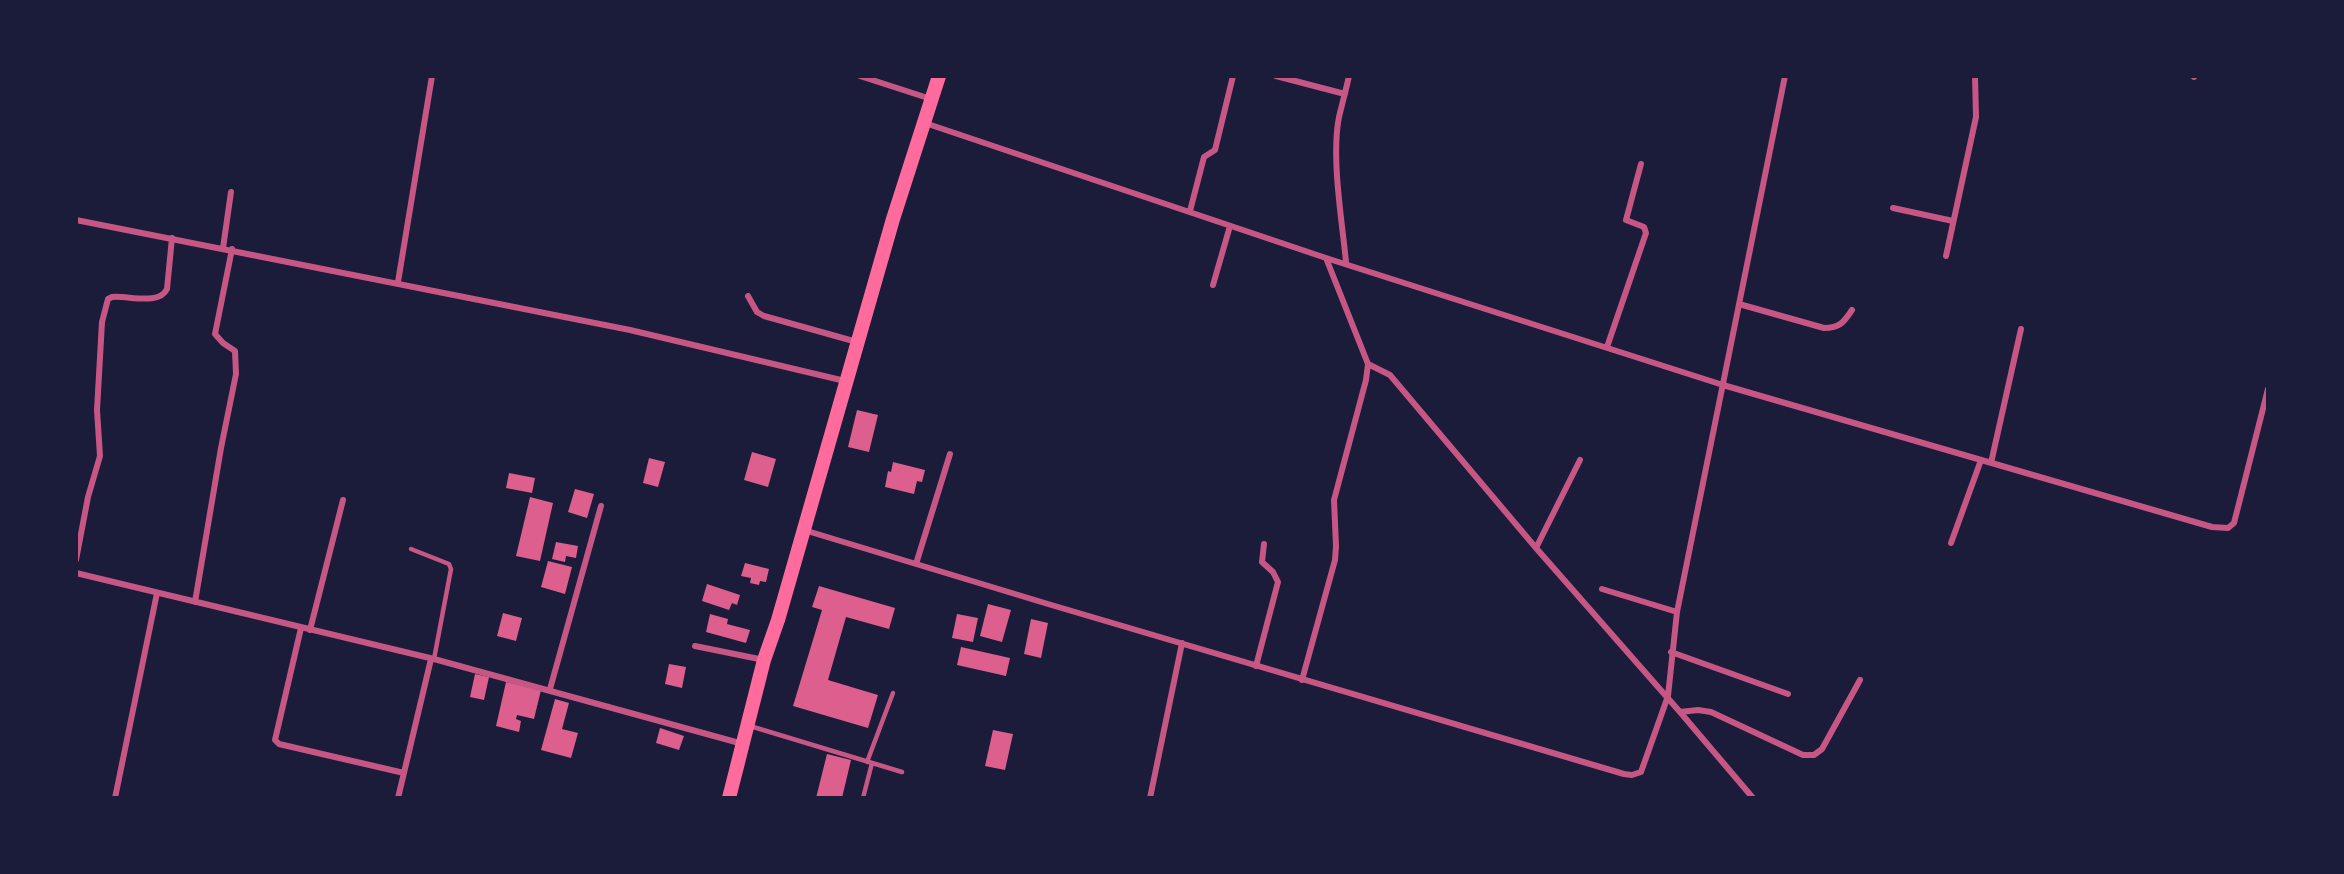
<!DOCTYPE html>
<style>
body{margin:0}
#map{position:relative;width:2344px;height:874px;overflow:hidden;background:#1b1b3a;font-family:"Source Serif 4",serif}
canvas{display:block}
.frame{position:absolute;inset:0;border:78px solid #1b1b3a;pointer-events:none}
</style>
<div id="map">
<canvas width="2344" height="874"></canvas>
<div class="frame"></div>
</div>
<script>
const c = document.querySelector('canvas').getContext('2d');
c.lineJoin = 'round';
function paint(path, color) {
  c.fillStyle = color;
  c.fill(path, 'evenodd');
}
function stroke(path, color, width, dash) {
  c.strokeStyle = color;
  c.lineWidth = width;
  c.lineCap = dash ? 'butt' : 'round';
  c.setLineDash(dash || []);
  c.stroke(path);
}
paint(new Path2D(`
 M857 410 878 415 869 452 848 447Z
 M752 452 776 459 768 487 744 480Z
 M649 458 665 462 658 487 643 483Z
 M893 462 925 470 922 482 917 481 914 494 885 487 888 471 891 472Z
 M509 473 535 478 532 493 506 488Z
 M575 489 594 494 587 518 568 512Z
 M530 497 553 503 540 561 516 556Z
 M556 542 578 546 576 558 566 556 565 562 552 559Z
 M548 561 572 567 565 594 541 587Z
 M745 563 769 569 766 582 760 581 759 585 750 583 751 578 741 576Z
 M707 584 740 595 737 605 732 603 729 610 702 601Z
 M819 586 895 608 889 629 846 617 828 680 878 695 868 728 793 706 822 610 812 607Z
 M988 604 1011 610 1002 642 980 636Z
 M503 613 522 618 516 641 497 636Z
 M710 614 728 619 727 624 750 630 746 643 706 632Z
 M957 614 978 618 973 642 952 638Z
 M1031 619 1048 623 1041 658 1024 654Z
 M961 647 1010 658 1006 676 957 665Z
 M669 664 686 667 682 688 665 684Z
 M475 674 489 677 484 700 470 697Z
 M506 682 541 690 534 719 517 715 516 719 521 721 519 732 496 726Z
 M555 699 569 703 562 729 578 733 571 758 541 750Z
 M660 728 684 736 679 750 656 743Z
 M993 730 1013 734 1005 770 985 766Z
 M827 754 851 760 842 798H816Z`), '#dd5f8e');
stroke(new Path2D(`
 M411 549 449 564 451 569 434 659
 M750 726 902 772
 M867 762 893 693
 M863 798 872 763`), '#c65784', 4.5);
stroke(new Path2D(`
 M860 76 931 99
 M1276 76 1345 94
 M2194 77V76
 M925 123 1326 258 1723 385 2212 527 2228 528 2234 523 2268 389
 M1893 208 1953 221
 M1190 211 1204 157 1215 150 1233 76
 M76 220 630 330 845 381
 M223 248 231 192
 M1946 256 1976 117 1975 76
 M1346 262C1342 220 1331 158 1339 117 1342 104 1346 90 1349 76
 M398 282 432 76
 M1213 285 1230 226
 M748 296 757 312 764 316 857 342
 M1739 304 1824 328C1840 328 1844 322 1852 310
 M1607 347 1646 233 1644 227 1626 220 1641 164
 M1368 364 1390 375 1536 548 1680 712 1698 710 1711 712 1803 755H1814L1822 749 1860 680
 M1991 463 2021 329
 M804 530 1048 604 1624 774 1632 775 1641 772 1668 696 1677 612 1785 76
 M1951 543 1981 460
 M1536 548 1580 460
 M76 560 88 497 100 456 97 410 102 322 108 299 112 297C127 295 159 306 167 289L172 238
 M916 564 950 454
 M76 573 434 659 743 744
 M1602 589 1677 612
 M195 602 221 448 236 374 235 351 223 343 215 334 232 249
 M301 628 275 740 279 744 404 773
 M310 630 343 500
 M695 646 764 660
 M1671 652 1788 694
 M1256 666 1278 582 1273 572 1262 562 1264 544
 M1302 680 1335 560 1336 546 1334 500 1366 380 1368 364 1326 258
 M550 689 601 506
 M1680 712 1753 798
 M115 798 157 593
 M398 798 431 659
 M1150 798 1182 643`), '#c65784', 6);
stroke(new Path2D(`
 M729 798 764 660 778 620 893 219 939 76`), '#ff6b9d', 14);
</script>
